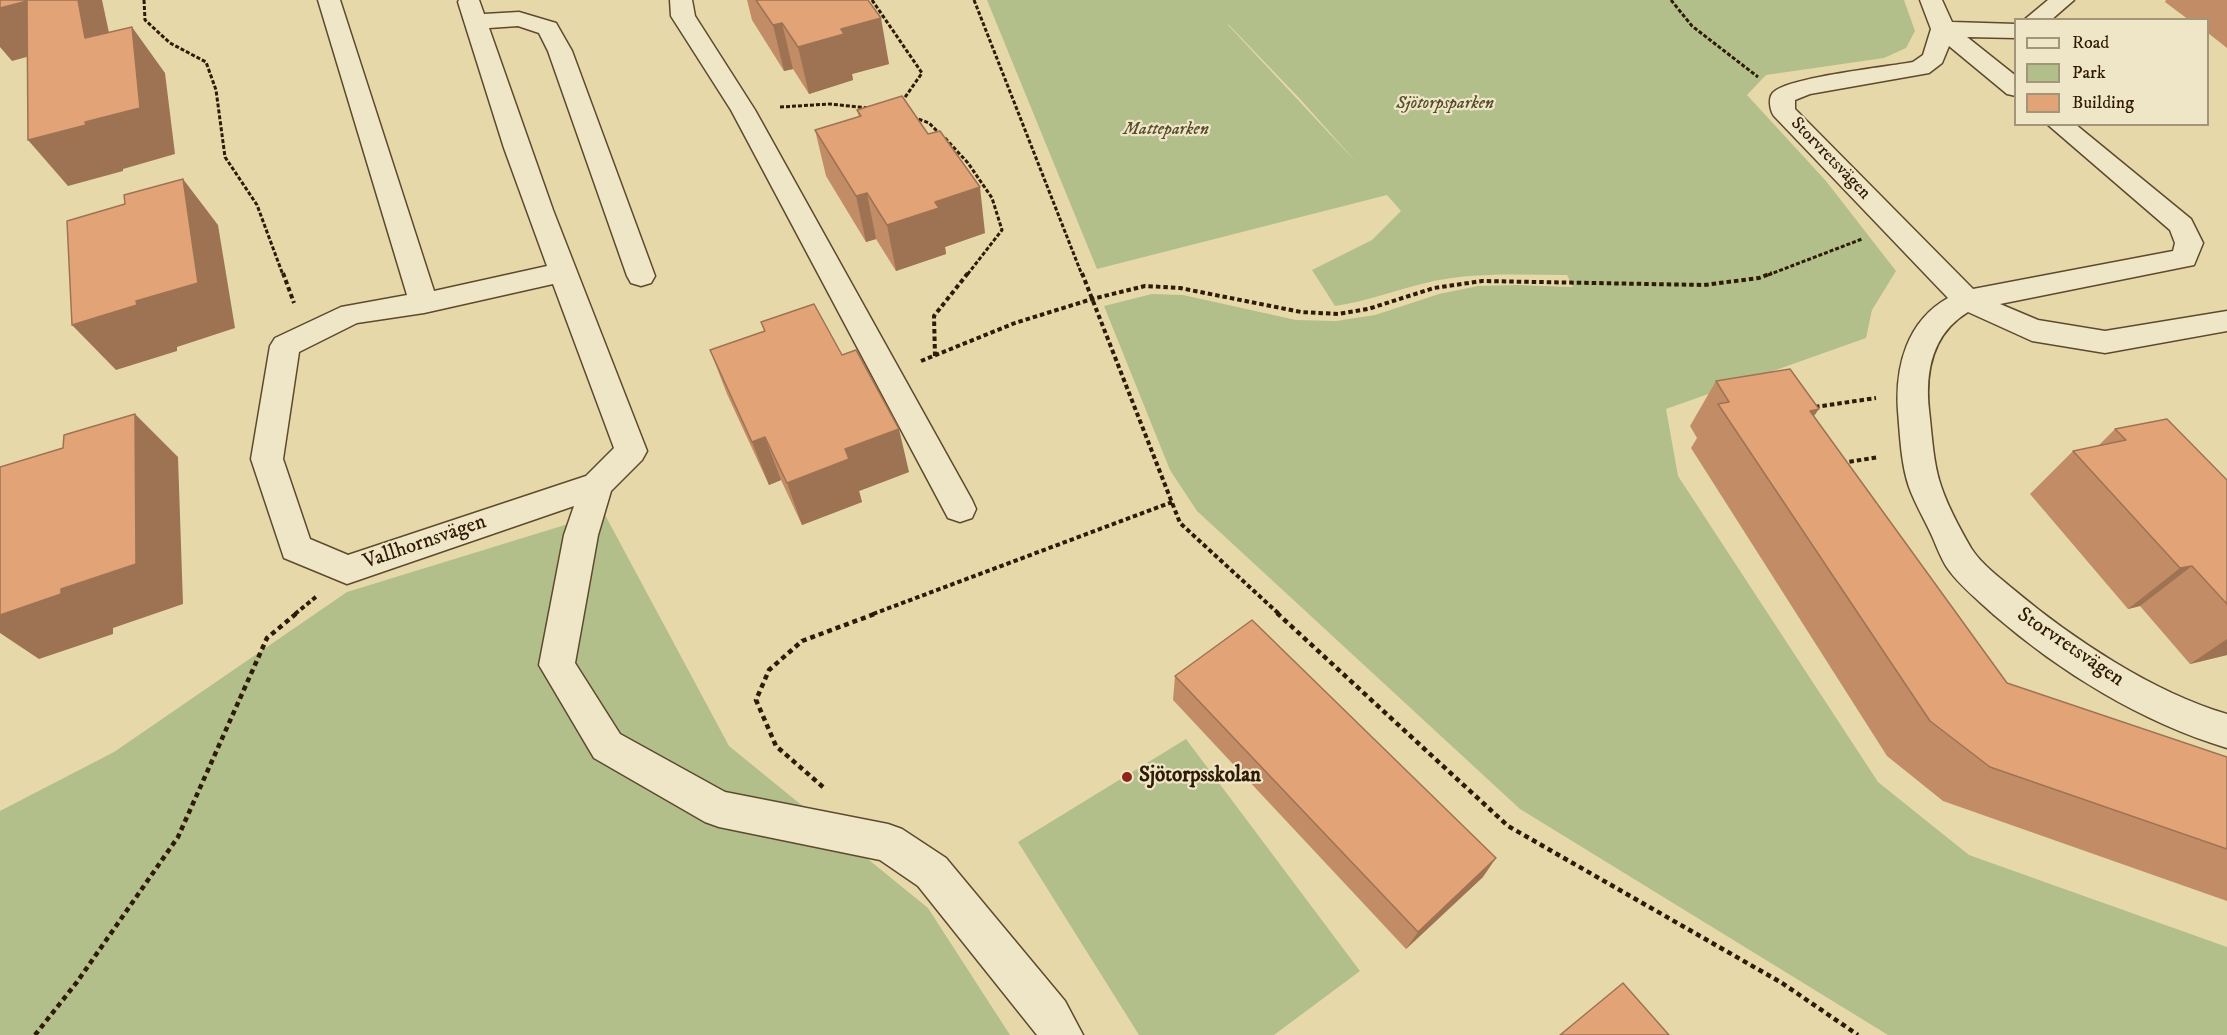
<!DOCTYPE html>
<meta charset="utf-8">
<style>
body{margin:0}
#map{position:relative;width:2227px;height:1035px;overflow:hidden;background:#e7d8aa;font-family:"IM FELL DW Pica",serif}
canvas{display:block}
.legend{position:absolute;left:2014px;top:18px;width:195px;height:108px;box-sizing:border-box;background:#efe6c8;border:2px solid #a29579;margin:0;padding:8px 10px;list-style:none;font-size:18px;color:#2f1b03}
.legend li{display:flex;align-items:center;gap:12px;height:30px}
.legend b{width:30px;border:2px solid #a29579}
</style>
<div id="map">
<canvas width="2227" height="1035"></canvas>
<ul class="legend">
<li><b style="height:8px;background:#efe6c8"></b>Road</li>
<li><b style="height:16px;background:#b2bf8b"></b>Park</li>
<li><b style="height:16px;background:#e2a477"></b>Building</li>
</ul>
</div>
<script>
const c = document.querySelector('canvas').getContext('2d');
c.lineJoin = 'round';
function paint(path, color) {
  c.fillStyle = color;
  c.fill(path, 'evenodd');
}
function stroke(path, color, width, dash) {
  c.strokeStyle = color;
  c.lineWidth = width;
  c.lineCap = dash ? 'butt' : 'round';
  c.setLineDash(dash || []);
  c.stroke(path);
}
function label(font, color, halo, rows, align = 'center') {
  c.font = font + ' "IM FELL DW Pica",serif';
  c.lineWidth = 4.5;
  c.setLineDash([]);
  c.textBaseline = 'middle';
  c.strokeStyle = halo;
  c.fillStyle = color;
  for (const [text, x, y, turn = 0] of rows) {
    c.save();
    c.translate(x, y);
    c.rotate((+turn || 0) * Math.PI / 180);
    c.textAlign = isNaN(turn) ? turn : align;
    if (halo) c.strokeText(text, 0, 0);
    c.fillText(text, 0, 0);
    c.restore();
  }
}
paint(new Path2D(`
 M987 0H1904L1915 31 1906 48 1884 58 1766 75 1747 95 1826 181 1896 271 1872 310 1866 338 1666 409 1678 476 1878 782 1969 855 2227 947V1035H1888L1520 809 1197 511 1170 470 1104 306 1152 294 1183 295 1296 320 1336 321 1375 315 1439 294 1478 286 1517 285 1573 287 1567 275C1523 275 1477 272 1434 281 1400 288 1370 301 1335 306L1312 270 1372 240 1401 211 1387 195 1097 269ZM1228 24 1301 100 1357 163 1228 25Z
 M604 513 729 746 928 908 1010 1035H0V811L114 752 347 592Z
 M1186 739 1360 971 1274 1035H1139L1018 842Z`), '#b2bf8b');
const minor = new Path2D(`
 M318 0H340L434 291 547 266 504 148 458 2 459 0H479L484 14 519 12 556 23 572 51 655 276 651 283 641 286 631 283 627 276 548 51 539 33 518 26 489 28 553 210 647 451 642 460 611 491 598 535 575 663 620 734 725 792 888 824 902 829 946 858 1065 1001 1083 1035H1037L918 886 880 860 719 827 705 822 594 758 539 665 564 535 574 506 347 584 284 558 251 459 270 346 275 338 341 307 407 295ZM553 284 614 448 586 476 348 555 310 539 283 459 299 352 357 323 424 313Z
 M670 0H692L695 16 755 110 972 500 976 509 972 518 960 522 948 518 731 110 671 16Z
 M1920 0H1942L1952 22 2016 24V38L1967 37 2016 76V96L2007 94 1949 46 1942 63 1929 73 1810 94 1795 100V109L1973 289 2173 251 2175 243 2170 230 2047 124H2075L2191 219 2203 243 2194 265 2000 304 2038 320 2105 331 2227 311V331L2105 353 2032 341 1968 312C1932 334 1925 371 1929 410 1932 435 1933 463 1941 486 1948 507 1960 529 1971 548 1981 564 1999 577 2013 589 2071 638 2154 693 2227 714V748C2141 722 2060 672 1993 614 1978 600 1960 586 1948 569 1941 559 1937 547 1932 536 1925 520 1915 504 1909 487 1901 464 1900 435 1898 411 1895 366 1907 321 1948 298L1774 116C1770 110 1767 96 1775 91 1793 77 1886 67 1913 62L1923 55 1931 29Z
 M2048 0H2074L2051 20H2024Z`);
stroke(minor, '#5d4a2d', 3);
stroke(new Path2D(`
 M144 0 145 20 170 43 206 62 216 90 225 157 257 205 283 275
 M872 0 922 73 901 103
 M974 0 1082 275
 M1671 0 1692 26 1758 77
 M780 107 830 104 868 108
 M913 117 929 123 939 133
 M945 138 968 163 992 198 1002 230 967 275
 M1768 275 1862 239`), '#2f1b03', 3, [4, 2]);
stroke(new Path2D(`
 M283 273 294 303
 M1082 273 1180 523 1279 614
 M935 356 934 316 968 273
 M921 361 1015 323 1092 299 1145 286 1180 288 1301 312 1338 314 1368 309 1434 288 1482 281 1704 285 1759 278 1772 273
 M1815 407 1876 398
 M1842 463 1879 457
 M295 614 317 596
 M873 614 1172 502`), '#2f1b03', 4, [4.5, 3]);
stroke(new Path2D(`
 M1277 613 1508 826 1782 983 1858 1035
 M823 787 776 746 756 700 769 670 802 641 877 613
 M35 1035 77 982 178 837 267 638 297 613`), '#2f1b03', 4.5, [5, 4]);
paint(minor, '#efe6c8');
paint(new Path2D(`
 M747 0H868L889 64 852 74 853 80 809 94 793 69 784 71 752 20Z
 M2166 0H2227V48L2208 33V20H2189L2165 2Z
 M857 110 985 233 945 247 946 254 896 271 876 239 866 242 826 176 815 130 859 117Z
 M761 322 842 355 909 472 859 491 862 502 802 525 781 480 769 485 727 394 710 350 764 331Z
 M1716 381 1814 417 2007 683 2227 757V901L1943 801 1887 756 1691 448 1697 438 1690 426Z
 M2115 429 2227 480V655L2190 664 2140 606 2128 609 2030 494 2073 451 2098 446Z
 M1175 676 1483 877 1406 949 1173 700Z`), '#c28d66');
paint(new Path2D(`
 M78 0H102L120 84 85 38Z
 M27 1 63 47 12 61 0 47V8Z
 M881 18 889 64 852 74 853 80 809 94 798 47 841 29Z
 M782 23 793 69 784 71 773 25Z
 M132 27 165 73 175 154 123 169V171L68 186 28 140 85 122Z
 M183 179 218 225 235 328 177 347V351L116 370 72 325 136 301Z
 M980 187 985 233 945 247 946 254 896 271 887 225 935 202Z
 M867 193 876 239 866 242 856 196Z
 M1819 409 1788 453 1810 411Z
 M135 414 178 457 183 604 113 628V634L39 659 0 633V615L61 589Z
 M899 429 909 472 859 491 862 502 802 525 787 483 845 449Z
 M765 437 781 480 769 485 752 442Z
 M2192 566 2140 606 2128 609 2180 568Z
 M2227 639V655L2190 664Z
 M1496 858 1483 877 1406 949 1418 932Z`), '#9e7353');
const building = new Path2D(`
 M0 0H78L85 38 132 27 140 108 85 122 86 125 28 140 27 1 0 8Z
 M756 0H868L881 18 841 29 844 34 798 47 782 23 773 25Z
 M902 96 928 134 940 131 980 187 935 202 939 208 887 225 867 193 856 196 815 130 861 116 857 110Z
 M183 179 198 283 136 301 137 305 72 325 67 221 125 204 124 195Z
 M814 304 842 355 856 350 899 429 845 449 849 459 787 483 765 437 752 442 710 350 765 331 761 322Z
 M1790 369 1819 409 1810 411 2007 683 2227 757V849L1990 767 1930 721 1718 404 1729 402 1716 381Z
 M135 414 136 564 61 589V594L0 615V467L63 448 64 435Z
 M2167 419 2227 480V604L2192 566 2180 568 2073 451 2126 440 2115 429Z
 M1252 620 1496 858 1418 932 1175 676Z
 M1623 983 1669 1035H1560Z`);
paint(building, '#e2a477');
stroke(building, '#9e7353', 1.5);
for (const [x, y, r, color] of [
 [1127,777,6,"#8f2418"]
]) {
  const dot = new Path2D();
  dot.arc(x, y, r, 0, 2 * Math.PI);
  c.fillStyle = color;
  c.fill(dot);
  stroke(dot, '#efe6c8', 2);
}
label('italic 18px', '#564c2c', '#efe6c8', [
 ["Sjötorpsparken",1445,104],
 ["Matteparken",1166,130]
]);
label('18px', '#2f1b03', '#efe6c8', [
 ["Storvretsvägen",1830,159,46]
]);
label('21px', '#2f1b03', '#efe6c8', [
 ["Vallhornsvägen",425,543,-19],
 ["Storvretsvägen",2070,648,34]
]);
label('bold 21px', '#2f1b03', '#efe6c8', [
 ["Sjötorpsskolan",1139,777]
], 'left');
</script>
